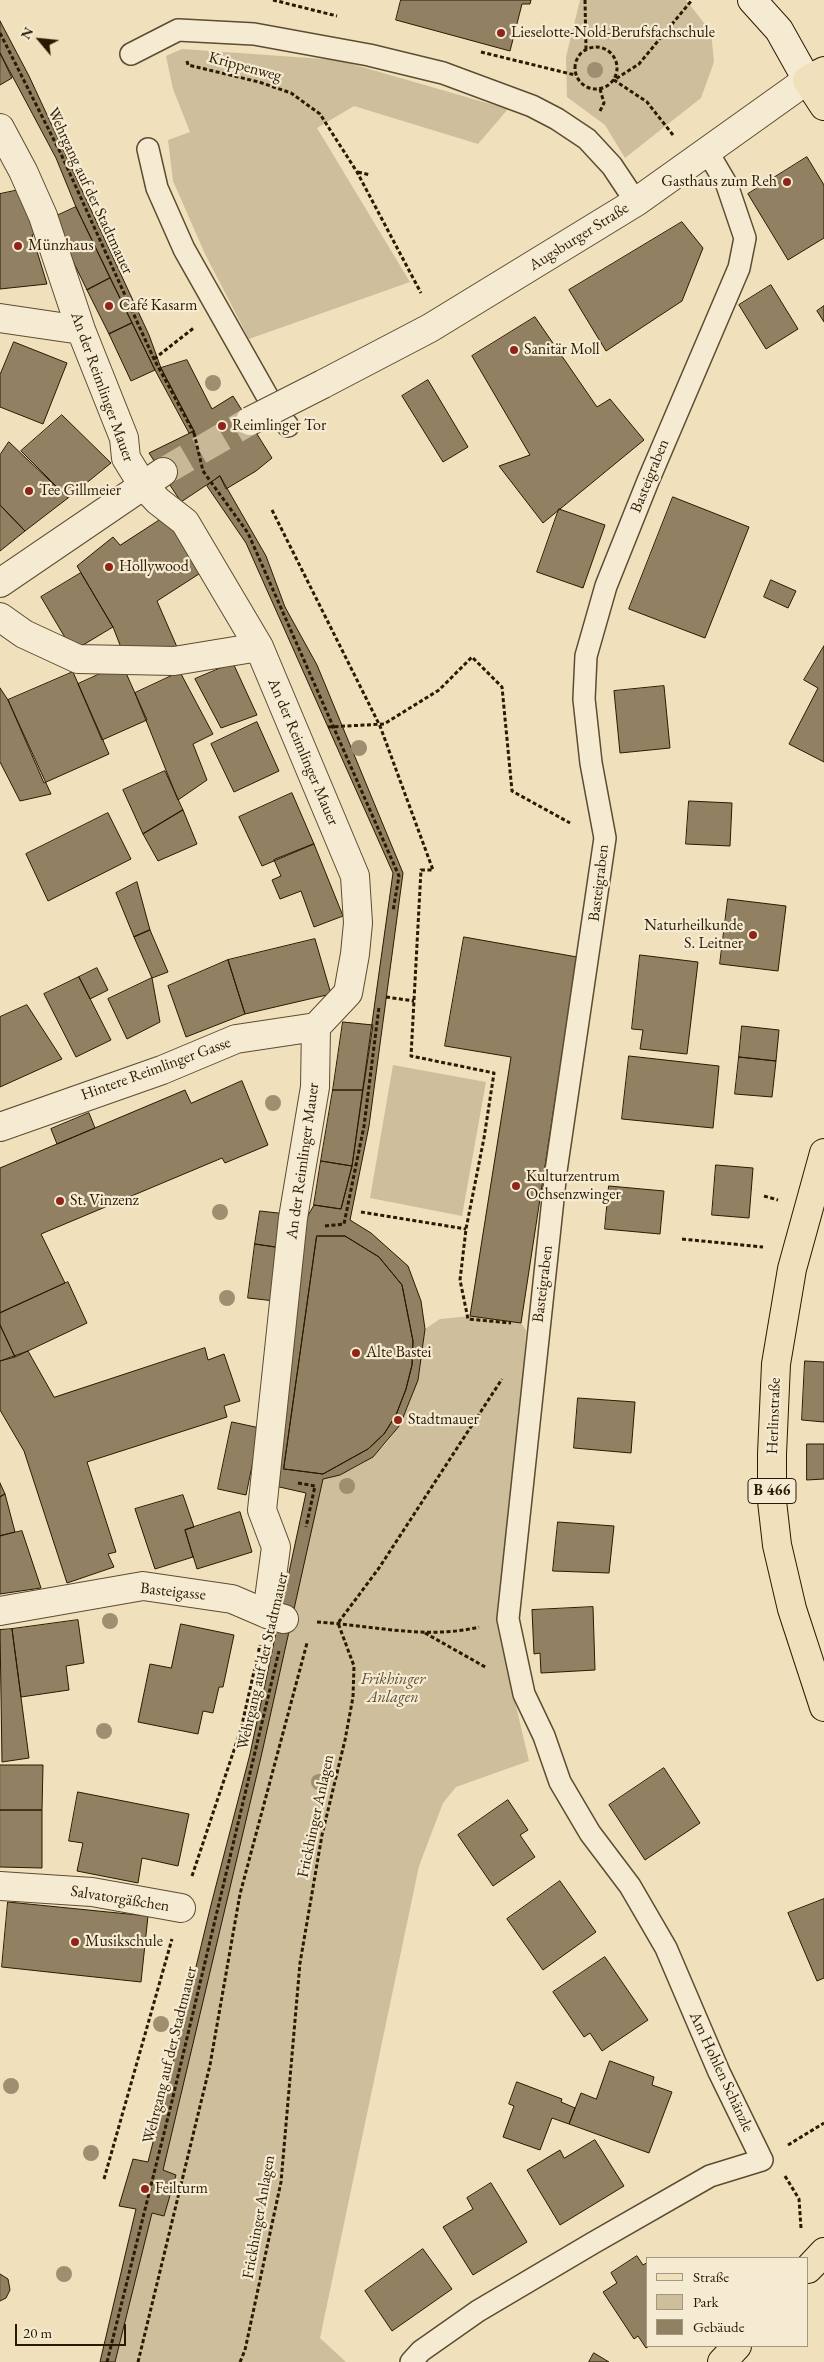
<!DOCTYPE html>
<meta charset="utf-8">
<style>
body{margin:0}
#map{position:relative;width:824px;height:2362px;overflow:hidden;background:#f0e0bc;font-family:"EB Garamond",serif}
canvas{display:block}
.legend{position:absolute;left:646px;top:2257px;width:162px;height:90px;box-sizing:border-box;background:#f5ebd3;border:1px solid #a4977f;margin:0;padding:6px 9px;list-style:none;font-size:15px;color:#2b1a01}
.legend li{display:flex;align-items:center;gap:10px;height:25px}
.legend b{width:25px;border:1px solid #a4977f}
.north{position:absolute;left:15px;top:15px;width:50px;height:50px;-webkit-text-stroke:4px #f5ebd3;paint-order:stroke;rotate:298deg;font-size:14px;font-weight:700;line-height:20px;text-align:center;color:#2b1a01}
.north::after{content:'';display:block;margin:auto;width:18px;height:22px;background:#2b1a01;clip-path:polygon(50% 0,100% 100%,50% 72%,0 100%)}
.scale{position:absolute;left:15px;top:2324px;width:111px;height:22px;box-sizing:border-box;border:2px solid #2b1a01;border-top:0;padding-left:6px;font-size:15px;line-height:18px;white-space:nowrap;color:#2b1a01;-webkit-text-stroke:4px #f5ebd3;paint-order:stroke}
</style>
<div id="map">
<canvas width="824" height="2362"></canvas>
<ul class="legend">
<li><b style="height:6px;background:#f0e0bc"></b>Straße</li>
<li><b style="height:14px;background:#cfbe9c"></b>Park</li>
<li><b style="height:14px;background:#918162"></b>Gebäude</li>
</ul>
<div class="north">N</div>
<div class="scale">20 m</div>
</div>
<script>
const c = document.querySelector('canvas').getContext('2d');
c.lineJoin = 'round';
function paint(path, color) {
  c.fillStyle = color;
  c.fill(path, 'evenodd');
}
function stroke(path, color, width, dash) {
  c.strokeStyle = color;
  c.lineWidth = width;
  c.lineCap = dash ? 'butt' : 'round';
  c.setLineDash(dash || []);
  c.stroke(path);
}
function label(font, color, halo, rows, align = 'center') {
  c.font = font + ' "EB Garamond",serif';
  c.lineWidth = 4.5;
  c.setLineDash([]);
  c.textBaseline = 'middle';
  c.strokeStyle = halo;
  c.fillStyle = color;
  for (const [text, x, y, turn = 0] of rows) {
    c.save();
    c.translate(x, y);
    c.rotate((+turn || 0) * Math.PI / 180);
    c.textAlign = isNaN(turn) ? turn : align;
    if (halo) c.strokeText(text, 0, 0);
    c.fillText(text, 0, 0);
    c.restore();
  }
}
paint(new Path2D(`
 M580 0H686L711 32 714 62 701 98 625 158 605 125 567 97 566 57Z
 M182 49 338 60 508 109 478 144 354 106 317 128 410 282 249 339 205 254 173 181 168 140 190 132 173 89 166 56Z
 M393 1065 486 1082 462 1216 370 1198Z
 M470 1316 521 1323 526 1330 521 1410 498 1630 529 1761 456 1787 443 1803 419 1866 320 2338 346 2362H115L152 2213 164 2216 176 2175 163 2170 323 1479C399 1463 418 1397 425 1329L440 1319Z`), '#cfbe9c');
const building = new Path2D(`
 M401 0H531L530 4H522L510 51 396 20Z
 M0 21 29 76 149 335 161 368 194 431 189 433 155 370 76 207 56 158 0 53Z
 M0 53 12 78 0 85Z
 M807 157 824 185V238L788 260 748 194Z
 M19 190 37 234 32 235 47 284 0 289V194Z
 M76 207 110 278 87 290 52 218Z
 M682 222 703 248 682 301 606 351 569 290Z
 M110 278 132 323 109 334 87 290Z
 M771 285 798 329 766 349 739 305Z
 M824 306V322L817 311Z
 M535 317 597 407 610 399 644 440 543 523 499 466 530 455 472 356Z
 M132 323 155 370 131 381 109 334Z
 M14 342 67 363 43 424 0 407V375Z
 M187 360 212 409 233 396 272 458 256 471 226 489 220 476 181 502 149 453 194 431 161 368Z
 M428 380 468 447 443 462 402 396Z
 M62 415 111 463 68 498 21 451Z
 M9 442 68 498 25 531 0 505V455Z
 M220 476 266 556 285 607 317 665 403 873 369 1126 350 1220 371 1233 408 1266 421 1301 425 1329 418 1380 400 1425 373 1457 340 1475 323 1479 261 1757 163 2170 176 2175 164 2216 152 2213 115 2362H100L136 2209 119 2206 133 2159 148 2162 164 2099 211 1905 250 1754 306 1493 275 1486 302 1226 314 1205 341 1209 352 1166 393 873 246 543 207 486ZM317 1236H345L379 1257 402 1285 413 1341 412 1365 406 1389 396 1415 384 1434 368 1449 323 1474 284 1469Z
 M673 497 749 527 705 638 629 609Z
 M0 505 25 531 0 551Z
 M559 509 605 525 583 588 537 572Z
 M166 516 202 572 157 601 177 647 122 650 113 627 77 566 113 537 120 545Z
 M81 573 113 627 73 651 41 597Z
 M771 580 796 591 788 608 764 597Z
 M824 646V762L789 744 818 688 804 680Z
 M233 663 257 715 221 728 195 679Z
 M122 664 147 720 102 740 78 684Z
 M73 672 109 754 44 783 8 700Z
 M180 672 213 734 193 744 207 780 178 800 135 693Z
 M664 686 670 748 620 753 614 691Z
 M0 688 8 700 51 794 20 801 0 762Z
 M257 722 279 771 234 792 211 744Z
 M165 771 183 810 143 834 123 790Z
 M292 793 314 844 262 866 239 817Z
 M689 801 732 803 730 846 686 844Z
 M183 810 197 844 158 861 143 834Z
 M108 813 131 859 48 901 26 854Z
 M314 844 343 916 314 927 301 891 280 899 272 880 281 876 274 860Z
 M137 882 150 930 134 937 116 893Z
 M728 899 786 906 778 971 720 964Z
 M150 930 168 972 152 978 134 937Z
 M464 937 577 957 521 1323 470 1316 511 1057 445 1046Z
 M315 939 331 994 245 1014 228 960Z
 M640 955 698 962 687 1054 640 1049 643 1030 632 1029Z
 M228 960 245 1014 186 1037 168 986Z
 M97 968 108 990 90 999 79 977Z
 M79 977 111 1040 76 1057 44 994Z
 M152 978 160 1022 127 1039 108 999Z
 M27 1005 62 1059 0 1087V1017Z
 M343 1022 373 1025 363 1090H333Z
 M742 1026 779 1030 776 1061 739 1057Z
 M629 1056 719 1066 713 1128 622 1119Z
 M739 1057 776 1061 772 1097 735 1094Z
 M242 1081 268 1145 225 1163 222 1158 41 1234 65 1283 0 1313V1168L185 1090 191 1103Z
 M333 1090H363L352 1166 321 1161Z
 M89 1113 95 1128 57 1144 51 1129Z
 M321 1161 352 1166 341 1209 314 1205Z
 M716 1165 753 1168 749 1218 712 1215Z
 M609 1186 664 1191 660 1234 605 1229Z
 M260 1211 287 1214 282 1248 255 1244Z
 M317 1236H345L379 1257 402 1285 413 1341 412 1365 406 1389 396 1415 384 1434 368 1449 323 1474 284 1469Z
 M255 1244 282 1248 275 1301 248 1298Z
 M68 1282 87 1323 15 1357 0 1325V1313Z
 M0 1325 15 1357 0 1361Z
 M205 1348 208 1360 224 1354 240 1401 224 1406 227 1417 87 1462 116 1552 108 1554 114 1567 67 1583 24 1451 0 1410V1361L28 1351 54 1397Z
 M805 1361 824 1362V1422L802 1420Z
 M578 1398 635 1402 631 1453 574 1448Z
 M232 1422 260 1428 246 1495 218 1489Z
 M807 1444H824V1479L807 1480Z
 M0 1483 5 1494 0 1497Z
 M5 1494 15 1532 0 1536V1497Z
 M183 1495 194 1527 185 1530 193 1557 155 1569 135 1509Z
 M240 1512 252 1552 197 1569 185 1530Z
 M558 1522 614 1526 609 1573 553 1571Z
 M22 1531 41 1588 0 1594V1536Z
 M593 1607 595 1670 541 1673 540 1653 534 1654 532 1610Z
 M78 1620 84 1663 66 1666 69 1690 21 1697 12 1629Z
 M181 1624 234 1635 223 1687H219L213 1713 203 1711 198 1734 138 1722 150 1664 171 1668Z
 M12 1629 29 1758 2 1762 0 1630Z
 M0 1765H43L42 1810H0Z
 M664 1768 700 1823 645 1860 609 1805Z
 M78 1792 189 1814 178 1866 142 1858 138 1883 77 1871 83 1843 69 1841Z
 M508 1800 528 1830 520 1835 535 1857 493 1886 458 1835Z
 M0 1810H42V1868L0 1867Z
 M560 1881 596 1932 543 1970 507 1919Z
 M824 1899V1978L817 1981 788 1913Z
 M8 1902 148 1916 141 1982 2 1967Z
 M605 1957 648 2020 602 2051 590 2033 584 2037 553 1992Z
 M610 2061 654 2077 652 2085 672 2092 649 2153 569 2124 581 2093 596 2099Z
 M517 2082 562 2099 561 2102 575 2108 569 2124 552 2118 540 2150 503 2137 514 2106 509 2104Z
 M595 2140 624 2186 560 2225 527 2170 560 2150 564 2158Z
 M491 2183 527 2242 473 2275 443 2227 473 2209 467 2198Z
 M423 2249 452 2289 392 2331 365 2291Z
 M637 2256 643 2265 648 2262 649 2346 646 2348 638 2336 634 2339 603 2292 617 2283 611 2273Z
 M0 2274 8 2279 10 2290 6 2298 0 2301Z
 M594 2353 609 2362H589Z`);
paint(building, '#918162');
stroke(building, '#2b1a01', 1);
stroke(new Path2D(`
 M163 472 250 421`), '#c9b897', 28, [28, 14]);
const lane = new Path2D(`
 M131 54 178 30 254 34 369 55 443 73 532 106 557 119 587 139 612 166 636 202
 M148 149 157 188 184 249 275 410 288 426
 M411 2362 421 2351 478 2311 593 2243 710 2176 762 2160 719 2072 666 1948 630 1886 590 1833 560 1782 544 1736 524 1694 508 1619 556 1171 605 838 591 763 584 699 586 656 606 586 648 481 739 268 745 238 727 185 707 151`);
const street = new Path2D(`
 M0 128 23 171 43 216 81 330 124 438 126 458 142 484 158 501 185 522 259 647 355 876 358 923 355 954 348 993 316 1027 315 1087 293 1218 262 1510 276 1547 267 1614
 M0 318 81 330
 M323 384 430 328 636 202 807 80
 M0 583 163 472
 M0 617 24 634 78 659 174 661 259 647
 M0 1127 162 1070 236 1039 316 1027
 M0 1611 143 1586 232 1599 267 1614 284 1619
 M0 1886 92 1892 181 1908`);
const secondary = new Path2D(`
 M752 0 779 30 807 80`);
const primary = new Path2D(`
 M824 71 807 80 824 106
 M824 1153 792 1269 776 1364 772 1454V1501L777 1545 792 1609 824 1707
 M808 2269 824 2252
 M722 2362 737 2346`);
stroke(lane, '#5c4c30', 24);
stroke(street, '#5c4c30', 30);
stroke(secondary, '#2b1a01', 30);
stroke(primary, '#2b1a01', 30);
stroke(new Path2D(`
 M273 0 337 16
 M585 0 586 49
 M0 33 61 154 154 359 194 433
 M575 68a21 21 0 1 1 42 0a21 21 0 1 1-42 0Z
 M481 52 575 75
 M187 61 188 65 259 82 291 93 320 114 357 172 421 293
 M600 89 604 103 600 111
 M673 135 647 102 614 80 639 64 692 0
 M358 172 370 175
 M154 359 195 327
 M203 471 248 533 399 876 393 911
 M272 510 380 726 433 870H421L411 1056 494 1073 484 1138 466 1229 460 1280 468 1319 511 1323
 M328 727 384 724 439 690 472 657 502 687 512 791 570 823
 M386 997 414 1001
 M764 1196 778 1200
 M361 1212 466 1229
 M325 1226 344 1224 364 1126 379 1007
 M682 1239 763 1247
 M298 1483 315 1486 306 1527
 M317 1622C370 1625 426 1640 479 1627
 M425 1633 487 1668
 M192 1876 241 1729 260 1645
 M788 2145 824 2123
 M785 2176 799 2199 801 2228
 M104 2179 172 1939
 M107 2362 172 2101 279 1651
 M138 2362 210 2065 240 1894 307 1643
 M240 2362 245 2350 281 2182 300 1963 322 1835 345 1740 353 1697 354 1666 338 1623 379 1568 502 1379`), '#2b1a01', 3, [4, 2.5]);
stroke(lane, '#f5ebd3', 21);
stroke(street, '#f5ebd3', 28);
stroke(secondary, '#f5ebd3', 28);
stroke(primary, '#f0e0bc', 28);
const streetBridge = new Path2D(`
 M250 421 323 384`);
stroke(streetBridge, '#5c4c30', 30, []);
stroke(new Path2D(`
 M194 433 203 471`), '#2b1a01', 3, [4, 2.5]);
stroke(streetBridge, '#f5ebd3', 28);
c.fillStyle = '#9f8e6f';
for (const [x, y] of [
 [595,70],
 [213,383],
 [359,748],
 [273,1103],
 [220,1212],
 [227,1298],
 [347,1486],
 [110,1621],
 [104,1731],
 [319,1782],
 [161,2024],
 [11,2086],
 [91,2153],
 [64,2274]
]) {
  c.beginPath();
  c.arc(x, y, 8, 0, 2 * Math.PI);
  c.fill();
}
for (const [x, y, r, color] of [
 [501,33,5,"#8f2418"],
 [787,182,5,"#8f2418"],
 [18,246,5,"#8f2418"],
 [109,306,5,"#8f2418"],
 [514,350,5,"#8f2418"],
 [222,426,5,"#8f2418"],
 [29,491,5,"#8f2418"],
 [109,567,5,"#8f2418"],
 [753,935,5,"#8f2418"],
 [516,1186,5,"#8f2418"],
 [60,1201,5,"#8f2418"],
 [356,1353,5,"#8f2418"],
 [398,1420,5,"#8f2418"],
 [75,1942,5,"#8f2418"],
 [145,2189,5,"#8f2418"]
]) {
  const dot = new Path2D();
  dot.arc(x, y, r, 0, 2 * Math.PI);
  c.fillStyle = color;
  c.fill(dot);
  stroke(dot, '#f5ebd3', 2);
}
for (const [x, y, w] of [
 [772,1491,48]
]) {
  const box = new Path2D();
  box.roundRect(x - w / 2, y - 12.5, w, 25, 4);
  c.fillStyle = '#f5ebd3';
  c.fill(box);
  stroke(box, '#2b1a01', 1);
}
label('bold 15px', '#2b1a01', null, [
 ["B 466",772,1491]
]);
label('16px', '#2b1a01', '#f5ebd3', [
 ["Lieselotte-Nold-Berufsfachschule",511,33],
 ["Gasthaus zum Reh",777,182,"right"],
 ["Münzhaus",28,246],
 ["Café Kasarm",119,306],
 ["Sanitär Moll",524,350],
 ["Reimlinger Tor",232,426],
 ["Tee Gillmeier",39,491],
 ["Hollywood",119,567],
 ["Naturheilkunde",743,926,"right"],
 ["S. Leitner",743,944,"right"],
 ["Kulturzentrum",526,1177],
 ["Ochsenzwinger",526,1195],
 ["St. Vinzenz",70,1201],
 ["Alte Bastei",366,1353],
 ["Stadtmauer",408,1420],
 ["Musikschule",85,1942],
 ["Feilturm",155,2189]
], 'left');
label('16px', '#2b1a01', '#f5ebd3', [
 ["Krippenweg",245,67,15],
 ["Wehrgang auf der Stadtmauer",90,191,65],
 ["Augsburger Straße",579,237,-32],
 ["An der Reimlinger Mauer",102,387,70],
 ["Basteigraben",650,476,-68],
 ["An der Reimlinger Mauer",303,752,67],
 ["Basteigraben",599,883,-83],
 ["Hintere Reimlinger Gasse",156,1069,-20],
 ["An der Reimlinger Mauer",303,1161,-82],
 ["Basteigraben",543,1284,-83],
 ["Herlinstraße",774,1416,-88],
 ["Basteigasse",173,1592,6],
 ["Wehrgang auf der Stadtmauer",263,1661,-77],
 ["Frickhinger Anlagen",316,1816,-78],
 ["Salvatorgäßchen",120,1899,9],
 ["Wehrgang auf der Stadtmauer",170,2055,-76],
 ["Am Hohlen Schänzle",721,2072,65],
 ["Frickhinger Anlagen",259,2217,-80]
]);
label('italic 16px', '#5c4b30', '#f5ebd3', [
 ["Frikhinger",393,1680],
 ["Anlagen",393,1698]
]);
</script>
